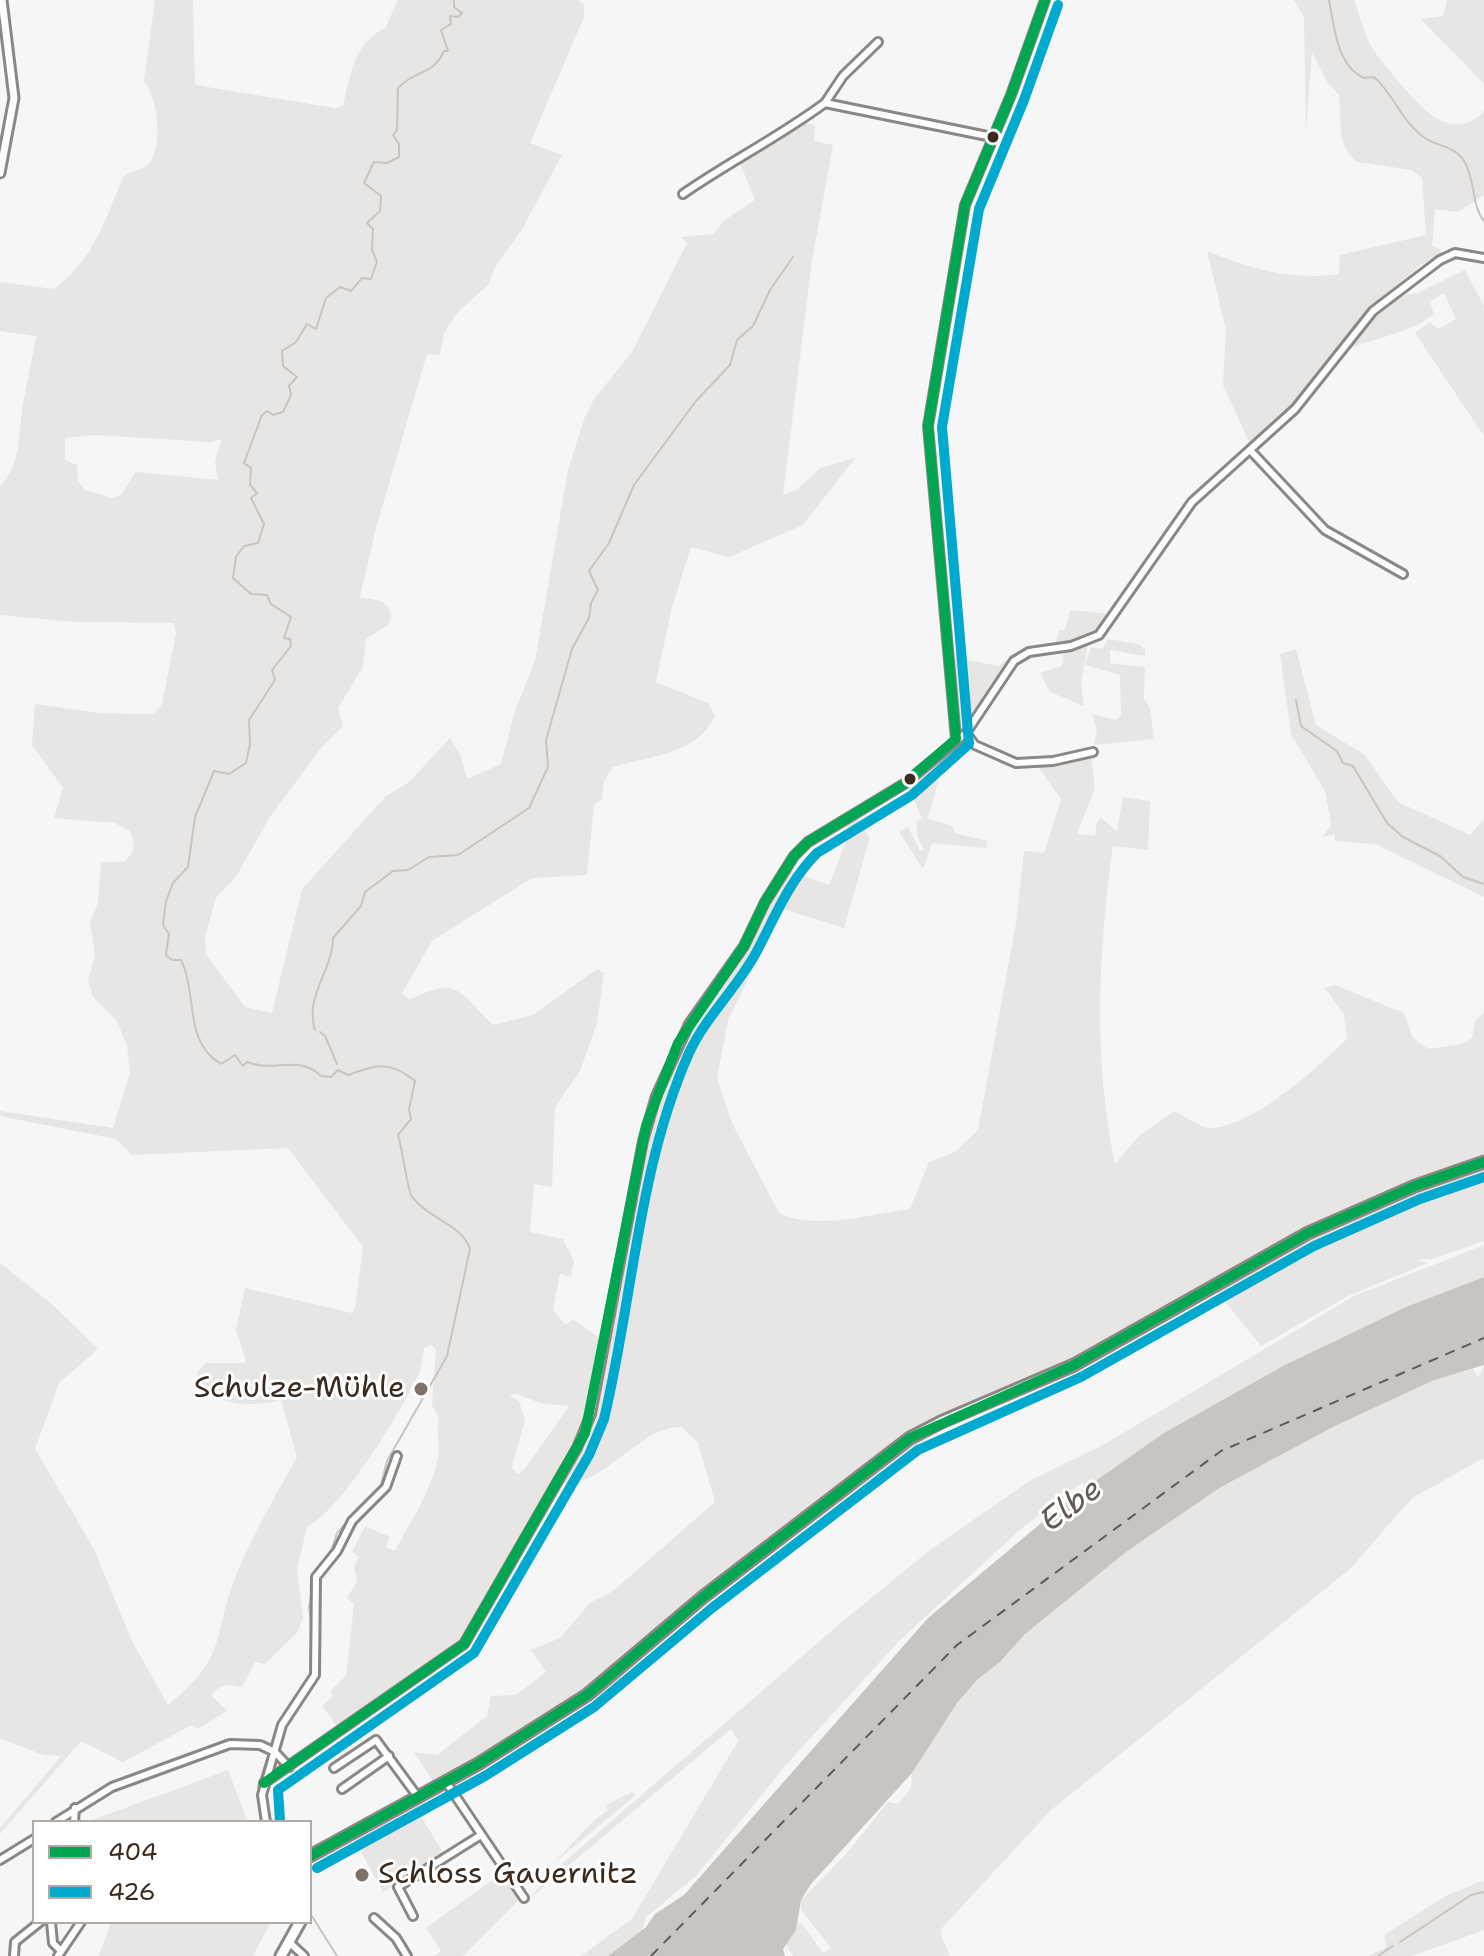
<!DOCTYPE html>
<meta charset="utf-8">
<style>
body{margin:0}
#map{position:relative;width:1484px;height:1956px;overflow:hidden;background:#f7f6f6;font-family:"Shantell Sans",sans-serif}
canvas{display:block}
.legend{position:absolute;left:32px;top:1820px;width:280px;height:104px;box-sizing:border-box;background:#fff;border:2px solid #b1aaa5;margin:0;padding:10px 14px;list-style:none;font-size:24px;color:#3b2a1e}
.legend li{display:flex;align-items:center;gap:16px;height:40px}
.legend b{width:40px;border:2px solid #b1aaa5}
</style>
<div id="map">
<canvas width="1484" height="1956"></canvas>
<ul class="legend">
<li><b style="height:10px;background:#00a651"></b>404</li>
<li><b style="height:10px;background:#00a9ce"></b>426</li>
</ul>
</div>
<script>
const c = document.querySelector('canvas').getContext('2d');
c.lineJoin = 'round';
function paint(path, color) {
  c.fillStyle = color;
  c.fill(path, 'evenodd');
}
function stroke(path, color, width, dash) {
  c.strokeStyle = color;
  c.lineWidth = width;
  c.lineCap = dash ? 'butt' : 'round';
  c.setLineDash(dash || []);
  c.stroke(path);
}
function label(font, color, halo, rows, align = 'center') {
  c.font = font + ' "Shantell Sans",sans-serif';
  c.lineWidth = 6;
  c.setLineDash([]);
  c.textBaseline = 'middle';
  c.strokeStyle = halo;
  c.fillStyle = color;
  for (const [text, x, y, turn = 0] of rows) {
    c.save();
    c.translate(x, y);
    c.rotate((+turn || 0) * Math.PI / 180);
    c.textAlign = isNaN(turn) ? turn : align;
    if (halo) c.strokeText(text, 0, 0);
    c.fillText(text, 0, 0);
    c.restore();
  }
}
paint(new Path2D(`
 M1447 0H1484V84L1421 19 1443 16Z`), '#e8e6e5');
paint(new Path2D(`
 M155 0H193L195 85 335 108 343 106C350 75 354 43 385 28L398 0H578L584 4V17L530 143 562 155 521 231 494 269 488 285 458 312 444 333 440 355 427 354 376 528 360 597C376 601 387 598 392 616L388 625 366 639 363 667 338 708 343 726 321 748 270 817 237 875 216 898 205 937 206 954 245 1007 272 1013 302 889 386 796 409 782 450 738 461 756 467 779 501 764 515 711 535 661 568 470 584 419 594 399 632 352 687 243 681 237 714 234 723 221 755 200 740 163 804 123 815 125 814 141 833 145 812 261 783 495 798 489 820 468 855 458 803 525 729 557 691 547 672 607 656 682 708 703 715 715C700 754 649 756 613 767L604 781 602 799 594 805 587 875 532 878 432 941 402 993 409 1000C459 976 457 990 493 1025L533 1015 597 969 604 973 597 1023 580 1071 555 1107 552 1187 534 1184 530 1232 563 1239 574 1261 571 1277 560 1274 553 1310 566 1325 572 1319 603 1340 581 1436 464 1637 456 1648 338 1727 322 1706 333 1696 330 1691 346 1676 354 1604 347 1598 357 1581 354 1566 359 1557 352 1552 365 1526 390 1537 386 1547 395 1551C410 1522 432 1490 438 1457 441 1444 435 1433 439 1419L432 1405 436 1350 432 1345 424 1348C422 1358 422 1369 417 1378 397 1417 343 1508 307 1527L297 1569 303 1618 297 1633 265 1664 255 1662 242 1687C228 1684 220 1684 211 1695L227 1711 198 1729 192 1725 123 1762 81 1741 0 1834V1828L61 1756 43 1755 0 1738V1263L52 1304 98 1349 59 1383 35 1449 94 1549 132 1641 168 1705C230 1655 211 1637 237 1573 254 1532 276 1495 297 1457L281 1400C253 1408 203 1407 197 1372L206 1363H244L246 1360 236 1330 245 1288 352 1313 355 1308 363 1247 288 1148 132 1155 116 1139 0 1116V1111L113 1128 130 1073 127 1046 117 1021 93 997 88 981 95 956 90 922 98 903 101 863 125 861C136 850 135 845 130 831L115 823 54 818 63 788 32 745 35 704 100 713 154 714 162 704 176 633 174 623 76 622 0 615V487C21 462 18 441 22 410 26 385 32 361 36 336L0 331V282L54 289C95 257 104 223 123 177 131 170 145 170 150 162 163 142 158 99 144 81ZM96 435 211 442 222 439 215 461 218 480 136 472 121 495 112 498 85 490 78 481 77 465 65 460V438ZM515 1393 540 1403 569 1406 524 1470 517 1474 512 1467 525 1420 519 1401 510 1397Z
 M1294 0H1354C1359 14 1363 29 1369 42 1376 57 1389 69 1399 82 1421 107 1451 145 1484 111V195L1458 212 1435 209 1432 246 1440 249 1442 255 1422 264 1373 305 1303 395 1251 446 1223 385 1226 330 1207 251C1251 269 1293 281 1339 274L1340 255 1426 235 1422 178 1412 170 1357 162C1335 144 1342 120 1339 95L1328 83 1312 53 1306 132 1304 17Z
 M1465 270 1484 306V436L1415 333 1430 322 1438 329 1456 319 1444 293 1430 302 1434 314C1410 334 1375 337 1346 350L1375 313 1400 292 1402 295 1417 293Z
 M1070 610 1110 614C1097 639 1080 642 1055 646L1059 630H1065Z
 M1108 639 1139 644 1145 650V656L1110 650V663L1145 667 1144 698 1150 708 1154 739 1094 745 1097 730 1092 714 1117 720 1121 715 1120 675 1085 665 1091 647 1102 649Z
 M1088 644 1081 684 1084 706 1050 692 1040 673 1062 666 1064 650Z
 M1296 649 1316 725 1365 755 1398 802 1470 835 1484 819V897L1375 844 1335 841V834L1323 837 1331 824 1325 791 1291 734 1280 654Z
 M1011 655 1012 661 968 729H961L951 657 999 666Z
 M946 752 928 819 953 826 954 833 988 841 986 848 932 843 923 869 899 832 908 827 920 851 924 849 918 838 916 822 922 818 909 789Z
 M1091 755 1095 788 1077 834 1095 836 1097 822 1101 818 1117 831 1123 797 1150 801 1148 850 1113 846C1098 953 1093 1057 1115 1164L1139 1136 1174 1111C1185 1116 1200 1129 1213 1128 1256 1124 1317 1068 1347 1039L1344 1015 1325 988 1335 985 1404 1013 1413 1038 1428 1049 1462 1044 1472 1038 1475 1021 1484 1012V1158L1398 1190 1067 1366 942 1418 574 1699 435 1785 414 1752 437 1755 487 1716 491 1696 516 1695 546 1672 531 1650 560 1638 591 1602 613 1591 715 1502 698 1443 682 1427C641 1424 602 1490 560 1483L584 1442 595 1409 654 1108 677 1048 748 943 787 869 829 885 848 836 847 823 856 816 870 838 844 928 783 909 728 1020 717 1078 733 1125 779 1213C817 1231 870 1214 910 1209L929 1162 955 1152 978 1130 1016 923 1024 851 1044 853 1061 799 1037 765Z
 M1484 1165V1241L1432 1259 1416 1260 1428 1263 1348 1296 1261 1346 1217 1292 1071 1374 931 1435 779 1547 911 1442 993 1404 1298 1241Z
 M1484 1245V1277C1345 1331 1208 1402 1085 1488L1082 1483 1022 1528 899 1641 786 1765 696 1876 646 1917 642 1930 608 1956H581L632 1919 738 1741 731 1729 529 1899 549 1875 843 1621 930 1550 1031 1480 1103 1445 1354 1296Z
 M1484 1366V1458L1412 1498 1351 1568 1050 1811 942 1928 941 1935 950 1956H793L786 1945 800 1921 823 1953 831 1948 801 1910V1900L847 1853 888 1802 898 1804 911 1788 912 1773 927 1749 957 1703 978 1679 1000 1662 1024 1635 1126 1552 1221 1487 1335 1426 1432 1381 1473 1369 1478 1378Z
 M774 1548 654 1645 608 1691 461 1782 458 1794 453 1782 567 1710Z
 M228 1770 248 1822H87Z
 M632 1792 636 1795 554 1863 594 1820 608 1810 606 1805Z
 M424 1798 431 1811 422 1818 445 1856 383 1892 353 1837Z
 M503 1872 521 1898 463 1956H434L441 1951 426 1928Z
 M1484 1880V1930L1412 1956H1368L1386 1947 1384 1935 1446 1896Z
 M111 1922H271L253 1956H99Z`), '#e8e6e4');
paint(new Path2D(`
 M1484 1277V1365L1432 1381 1335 1426 1221 1487 1126 1552 1024 1635 1000 1662 978 1679 957 1703 912 1773 811 1884 801 1900 796 1930 783 1949 785 1956H608L646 1927 655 1914 684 1895 928 1618 1071 1498 1164 1433 1283 1366 1406 1307Z`), '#c8c4c1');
stroke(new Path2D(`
 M1329 0C1334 27 1337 66 1364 78L1374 77C1393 93 1401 120 1422 136 1436 147 1454 145 1464 161 1476 180 1471 205 1484 221
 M1296 700 1301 726 1337 751 1343 763 1353 766 1387 823 1403 837 1440 856 1463 877 1484 884
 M315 1030C304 997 333 970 333 938L361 906 365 892 393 871 408 870 429 857 458 855 529 808 548 767 546 740 572 649 589 618 591 603 598 590 589 571 609 543 634 485 696 401 730 365 737 340 753 326 770 290 793 257
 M320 1032 325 1036 337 1064
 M363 1506 380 1489 387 1461 447 1356 470 1249C462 1224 426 1218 411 1195 408 1190 402 1148 398 1135L411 1119 409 1109 415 1081C390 1060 376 1065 348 1075L338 1070 331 1077 321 1076C299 1054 274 1073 247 1062L243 1066 235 1055 221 1064C183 1042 198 994 181 960H172L166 955 169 934 163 925 166 901 173 883 188 867 195 817 214 771 229 774 246 763 250 744 249 720 275 680 272 670 291 646 290 639 284 638 291 617 271 604 267 595 251 594 233 578 236 557 244 546 258 543 264 524 251 498 257 493 250 485 251 468 244 463 262 415 267 411 273 415 283 412 291 395 289 386 297 377 283 366 282 351 296 342 307 324 316 329 326 298 340 287 351 291 362 278 371 279 377 262 372 250 373 229 367 223 380 211 381 196 364 183 374 162 387 163 399 157V144L393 135 397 130 398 88C416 69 433 76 444 51H448L441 30 451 24 450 16 458 17 462 13 454 7V0
 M329 1557 337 1533 358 1510
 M313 1639 309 1607 314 1578
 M284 1713 293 1703
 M279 1722 280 1719
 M262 1822 258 1786 278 1726
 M310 1913 337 1956
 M1400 1942 1471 1895 1484 1892
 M1378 1956 1393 1946`), '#c8c4c1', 2);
stroke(new Path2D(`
 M651 1956 957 1645 1221 1451 1484 1338`), '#65584f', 2, [10, 8]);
const minor = new Path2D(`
 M825 103 843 76 878 42
 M683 194C729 162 779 137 825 103L992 137
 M1250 450 1325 530 1403 574
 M966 733 975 745 1016 763 1053 761 1093 752
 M956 739 928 426 965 205 1011 95 1045 0
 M334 1768 376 1740 418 1797
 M446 1782 524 1898
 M264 1783 464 1644 577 1448 591 1414 643 1141 656 1096 689 1024 744 946 765 902 794 856 808 842 904 784 966 733 1014 661 1029 652 1071 646 1099 635 1192 502 1295 409 1373 311 1440 260 1455 253 1484 258
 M342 1789 389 1756
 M56 1822 112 1787 230 1744 260 1745 275 1752 289 1767
 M74 1822 75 1808
 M266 1822 262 1795 282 1725 315 1675 316 1577 337 1551 352 1521 386 1487 397 1456
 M0 1860 34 1839
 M413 1916 398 1887 481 1835
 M374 1918 396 1938 407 1956
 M51 1922 53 1943 61 1951
 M290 1943 304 1956
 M14 1956 15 1942 40 1922
 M58 1956 81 1922`);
const tertiary = new Path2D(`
 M0 173 14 98 2 0`);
const primary = new Path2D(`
 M310 1856 478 1764 587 1695 703 1597 910 1438 941 1422 1074 1365 1308 1233 1415 1186 1484 1162
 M281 1956 300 1922`);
stroke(minor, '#8b8784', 12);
stroke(tertiary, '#8b8784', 13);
stroke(primary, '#8b8784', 15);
stroke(minor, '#fefefe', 6);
stroke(tertiary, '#fefefe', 7);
stroke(primary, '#fefefe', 9);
stroke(new Path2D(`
 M956 739 928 426 965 205 1011 95 1045 0
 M264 1783 464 1644 585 1433 646 1126 678 1043 744 946 765 902 794 856 808 842 904 784 956 739
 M310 1856 478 1764 587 1695 703 1597 910 1438 1074 1365 1308 1233 1415 1186 1484 1162`), '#00a651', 10);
stroke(new Path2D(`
 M280 1821 278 1790 474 1653 589 1455 604 1419C633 1298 638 1168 689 1053 706 1016 738 987 757 951 775 917 789 881 817 853L912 795 969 744 942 427 979 209 1024 100 1058 5
 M317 1868 485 1776 594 1707 712 1608 918 1450 1081 1377 1314 1246 1420 1199 1484 1177`), '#00a9ce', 10);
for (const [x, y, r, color] of [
 [993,137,7,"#3b2a1e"],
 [910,779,7,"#3b2a1e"],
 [421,1389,8,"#7d716a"],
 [362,1875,8,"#7d716a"]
]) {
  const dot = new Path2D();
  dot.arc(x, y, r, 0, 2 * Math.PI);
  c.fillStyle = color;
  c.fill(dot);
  stroke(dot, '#fff', 3);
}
label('30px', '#3b2a1e', '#fff', [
 ["Schulze-Mühle",405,1389],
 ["Schloss Gauernitz",378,1875,"left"]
], 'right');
label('italic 32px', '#65584f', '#fff', [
 ["Elbe",1072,1506,-36]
]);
</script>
